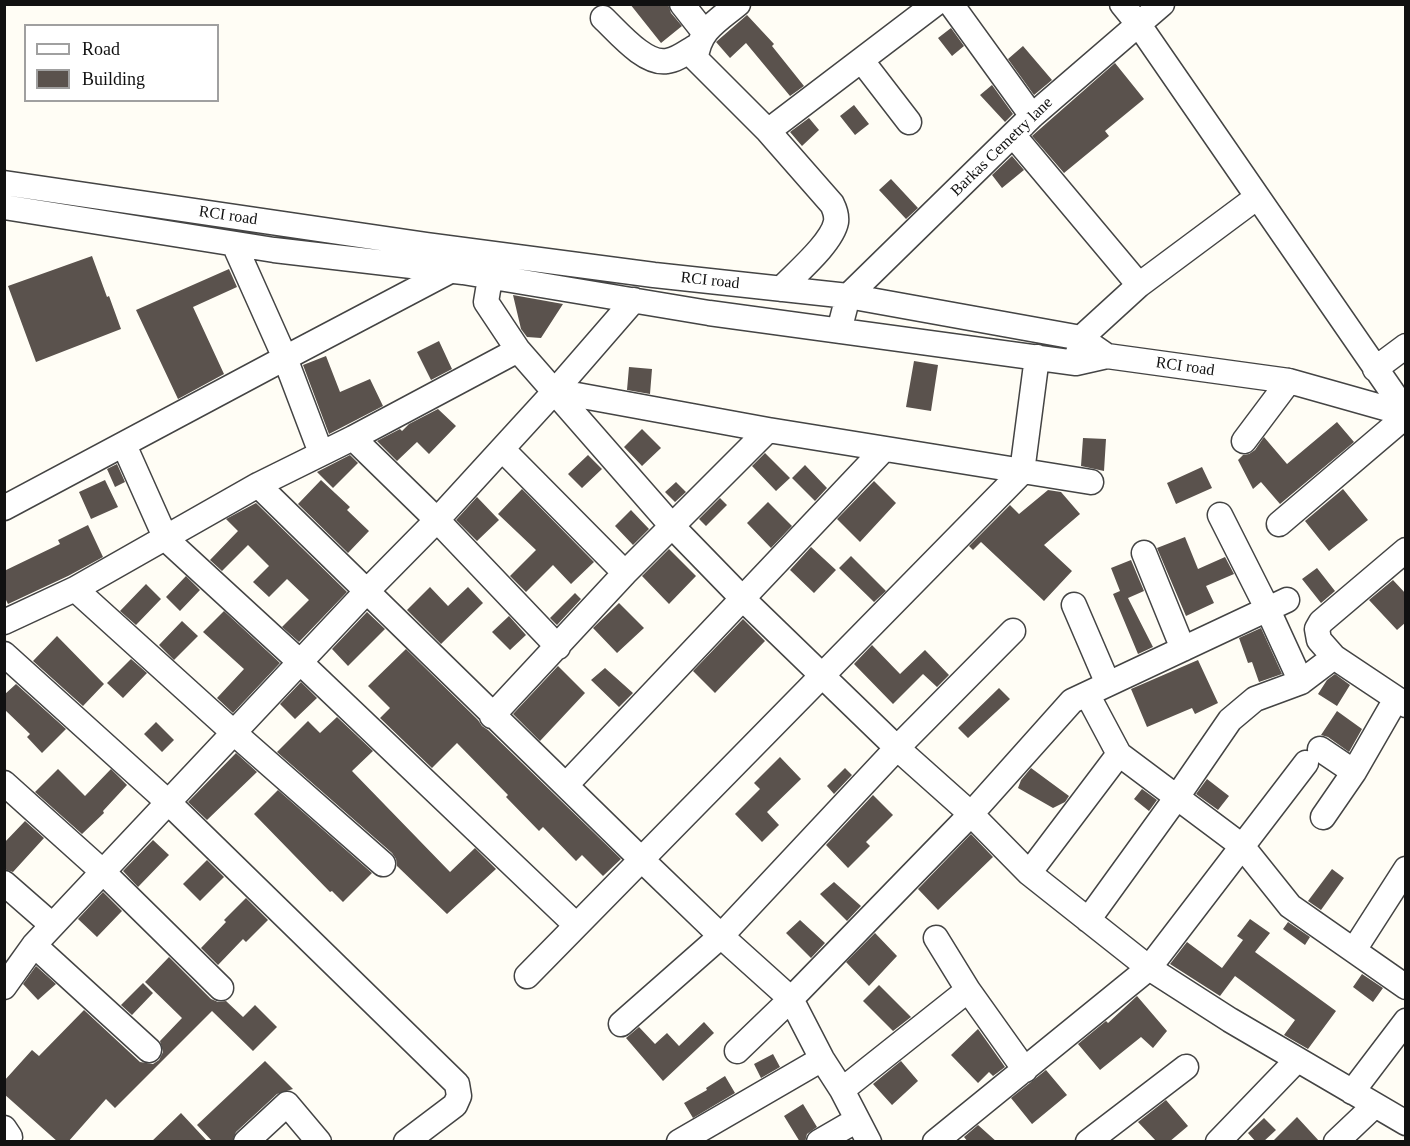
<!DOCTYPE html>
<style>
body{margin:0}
#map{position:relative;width:1410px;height:1146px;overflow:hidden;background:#fffdf5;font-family:Georgia,serif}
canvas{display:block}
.frame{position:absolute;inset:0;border:6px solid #111;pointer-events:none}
.legend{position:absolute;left:24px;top:24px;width:195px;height:78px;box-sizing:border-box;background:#fff;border:2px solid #a0a0a0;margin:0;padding:8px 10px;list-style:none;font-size:18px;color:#111}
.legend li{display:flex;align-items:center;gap:12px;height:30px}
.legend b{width:30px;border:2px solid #a0a0a0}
</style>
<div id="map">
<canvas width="1410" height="1146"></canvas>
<div class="frame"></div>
<ul class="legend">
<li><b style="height:8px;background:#fff"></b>Road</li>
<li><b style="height:16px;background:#5a524d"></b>Building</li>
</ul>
</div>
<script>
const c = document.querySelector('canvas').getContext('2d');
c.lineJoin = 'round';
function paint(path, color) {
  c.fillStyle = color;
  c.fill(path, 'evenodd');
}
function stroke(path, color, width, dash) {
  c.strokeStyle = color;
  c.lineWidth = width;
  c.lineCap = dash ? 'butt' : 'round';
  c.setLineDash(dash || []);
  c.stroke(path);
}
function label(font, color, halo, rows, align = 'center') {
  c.font = font + ' Georgia,serif';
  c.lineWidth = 6;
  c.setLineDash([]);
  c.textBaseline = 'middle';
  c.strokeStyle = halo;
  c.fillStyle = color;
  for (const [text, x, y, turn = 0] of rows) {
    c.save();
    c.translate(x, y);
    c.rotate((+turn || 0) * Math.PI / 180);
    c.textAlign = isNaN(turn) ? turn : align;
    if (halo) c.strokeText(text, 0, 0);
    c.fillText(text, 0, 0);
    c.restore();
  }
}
paint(new Path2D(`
 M630 4H668L671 13 682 26 661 43Z
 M747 15 774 44 772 46 804 86 790 96 746 43 730 58 716 42Z
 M951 28 964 46 952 56 938 38Z
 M1023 46 1052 80 1034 95 1008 59Z
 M1115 63 1144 99 1105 131 1109 136 1064 173 1032 136Z
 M992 85 1013 114 1005 122 980 95Z
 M854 105 869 124 855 135 840 116Z
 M809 118 819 130 802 146 790 132Z
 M1012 156 1024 170 1002 188 992 175Z
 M891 179 918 208 906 219 879 190Z
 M92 256 107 297 109 296 121 329 36 362 8 286Z
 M229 269 237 287 193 307 224 374 178 399 136 310Z
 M513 295 563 304 541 338 527 337 521 329Z
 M439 341 452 369 431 380 417 352Z
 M326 356 340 392 370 379 383 406 329 434 303 365Z
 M914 361 938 365 931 411 906 407Z
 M629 367 652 369 650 394 627 390Z
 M438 409 456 426 429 454 417 442 397 461 377 441 400 429 402 431 409 424Z
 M1337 422 1354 442 1280 504 1261 482 1253 489 1238 460 1243 455 1249 454 1255 450 1264 437 1287 464Z
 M642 429 661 448 642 466 624 447Z
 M1083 438 1106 439 1104 471 1081 466Z
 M765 453 790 478 776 491 752 466Z
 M350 455 358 463 333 488 317 472Z
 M588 455 602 469 582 488 568 474Z
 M117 464 125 482 115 487 107 469Z
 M805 465 827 488 815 501 792 478Z
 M1202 467 1212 488 1176 504 1167 483Z
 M105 480 118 507 91 519 79 492Z
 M321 480 350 507 347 510 369 531 348 553 298 504Z
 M874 481 896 503 860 542 837 519Z
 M676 482 686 492 675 502 665 492Z
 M522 489 594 562 571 584 553 565 526 592 510 576 536 550 498 514Z
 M1343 489 1368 520 1329 551 1305 521Z
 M1048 490 1061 492 1080 514 1044 545 1072 571 1044 601 981 542 973 550 969 546 1010 505 1019 514Z
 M477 497 499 520 477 541 456 520Z
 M720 498 727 505 706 526 699 519Z
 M768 502 792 526 771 548 747 523Z
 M256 503 347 592 299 642 282 627 309 600 287 579 269 597 253 582 269 566 248 545 222 571 210 560 238 531 226 519Z
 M631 510 649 529 633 545 615 526Z
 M88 525 103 557 68 576 8 604 4 596V571L60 544 58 540Z
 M1185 537 1198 569 1225 557 1234 574 1206 586 1214 603 1186 616 1157 548Z
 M811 547 836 570 814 593 790 570Z
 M669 549 696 576 669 604 642 576Z
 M851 556 886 591 874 602 839 568Z
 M1131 560 1144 591 1128 598 1153 647 1138 654 1113 594 1120 591 1111 568Z
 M1317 568 1335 591 1321 603 1302 579Z
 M186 576 200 590 180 611 166 597Z
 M1393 580 1406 594V622L1397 630 1369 600Z
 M146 584 161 599 136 625 120 611Z
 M430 587 448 606 468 587 483 603 441 644 407 610Z
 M575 593 581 599 557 625 550 618Z
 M619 603 644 628 617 653 593 628Z
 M224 611 280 663 233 713 217 698 244 669 203 632Z
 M367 612 385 629 348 666 332 649Z
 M509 616 526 635 510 650 492 632Z
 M743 619 765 641 715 693 693 671Z
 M182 621 198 636 174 660 159 645Z
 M1261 628 1282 674 1259 682 1252 662 1248 663 1239 638Z
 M57 636 104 684 83 706 33 661Z
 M872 645 900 674 925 650 949 675 937 687 923 674 893 704 854 664Z
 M406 649 478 720 482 726 488 730 621 859 603 876 582 855 576 861 543 827 539 831 506 797 508 795 457 743 432 768 380 718 390 708 368 686Z
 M131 659 147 673 123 698 107 683Z
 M1198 660 1218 703 1195 714 1192 708 1147 727 1131 689Z
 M558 666 585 693 540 741 513 714Z
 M605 668 633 693 619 707 591 680Z
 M1335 674 1350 685 1337 706 1318 694 1327 680Z
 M301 682 317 698 295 719 280 704Z
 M16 684 66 729 42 753 27 737 30 734 4 709V695Z
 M999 688 1010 699 968 738 958 728Z
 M1337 711 1362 729 1349 752 1328 737 1321 735Z
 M337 717 373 751 352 771 450 872 475 848 496 869 447 914 397 866 396 859 392 853 277 752 308 721 320 733Z
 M156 722 174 740 162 752 144 734Z
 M236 753 257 772 207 820 188 802Z
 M780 757 801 779 767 812 779 825 762 842 735 814 760 789 754 783Z
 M845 768 852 775 834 794 827 786Z
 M1031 768 1069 796 1065 802 1053 808 1018 788 1021 780Z
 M58 769 85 796 111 769 127 785 103 811 104 813 82 834 35 792Z
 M1207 779 1229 796 1218 810 1196 794Z
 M1142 789 1157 800 1149 811 1134 799Z
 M278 790 372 873 343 902 332 891 330 892 254 814Z
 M873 795 893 815 866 842 870 846 848 868 826 845Z
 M25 821 44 838 13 872 4 869V843Z
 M971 834 993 857 938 910 918 889Z
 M153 840 169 855 138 887 123 871Z
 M207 860 224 877 200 901 183 884Z
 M1332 869 1344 878 1321 910 1308 901Z
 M834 882 861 906 847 921 820 894Z
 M103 892 122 911 97 937 78 919Z
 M246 898 268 920 246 942 243 939 218 965 201 948 226 922 224 920Z
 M1250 919 1270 933 1255 952 1336 1011 1308 1049 1284 1035 1295 1020 1235 976 1220 996 1170 964 1187 942 1222 968 1243 940 1237 936Z
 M800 920 825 943 811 958 786 933Z
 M1288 922 1310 937 1305 945 1283 929Z
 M875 933 897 956 869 986 846 962Z
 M169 957 211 999 218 1002 226 1001 243 1017 255 1005 277 1027 253 1051 212 1011 115 1108 106 1099 68 1142H58L4 1094V1081L32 1050 39 1056 84 1010 140 1062 153 1064 159 1060 163 1052 160 1041 182 1018 145 982Z
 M36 966 56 984 38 1000 23 984Z
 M1362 974 1383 988 1373 1002 1353 987Z
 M143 983 153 993 132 1015 121 1005Z
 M879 985 911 1017 893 1031 863 1001Z
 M1137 996 1167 1031 1153 1048 1141 1037 1100 1070 1078 1044 1106 1021 1108 1023Z
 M704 1022 714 1033 663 1081 626 1038 639 1027 655 1044 667 1033 679 1046Z
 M978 1029 1005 1067 993 1076 989 1072 978 1083 951 1055Z
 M773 1054 780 1067 761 1078 754 1064Z
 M265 1061 293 1089 277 1094 236 1132 232 1142H213L197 1125Z
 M901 1061 918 1081 892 1105 873 1084Z
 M1046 1070 1067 1095 1032 1124 1011 1098Z
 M725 1076 735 1093 693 1118 684 1103 707 1090 706 1088Z
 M1166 1100 1188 1126 1169 1142H1157L1138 1122Z
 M803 1104 817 1127 807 1134 805 1142H800L784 1116Z
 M181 1113 208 1142H151Z
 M1297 1117 1320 1142H1272Z
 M1264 1118 1276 1130 1263 1142H1256L1248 1133Z
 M978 1125 997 1142H968L964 1137Z`), '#5a524d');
const minor = new Path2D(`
 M682 4 704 32
 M738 4C717 21 698 31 696 59L768 131 832 204C835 210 837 215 836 222 832 243 796 273 781 289
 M951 4 1032 116
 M1122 4 1139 25 1406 412
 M603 18C618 32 645 65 667 61 677 60 688 51 697 46
 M862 61 909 122
 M768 131 935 4
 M1014 136 1139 285
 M4 183 427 245 654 275 848 296 1081 338 1107 356 1289 381 1406 414
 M4 207 274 250 463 272 709 313 1076 363 1107 356
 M234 244 285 358 452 270
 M494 254 486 302 518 350 672 526 743 599 897 748 971 814 1029 873 1149 968 1230 1020 1406 1123
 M839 331 848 296 1032 116 1162 4
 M1078 354 1081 338 1139 285 1256 198
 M1375 369 1406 346
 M555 391 768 430 1091 482
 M353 438 437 520 558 647
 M1244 441 1289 381
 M124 445 166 539 301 663 576 925
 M502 449 625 573
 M258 485 641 859 721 936 791 999 822 1059 842 1090 869 1142
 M4 508 285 358 321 453
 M1220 515 1267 608 1301 682
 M1279 524 1406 416
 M1144 553 1183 649
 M75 589 233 732 383 864
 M1074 605 1108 684
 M4 622 75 589 258 485 353 438 518 350
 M4 654 169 803 457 1084 459 1096 455 1105 406 1142
 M1334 657 1406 705
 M492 716 625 573 768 430
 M1320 749 1354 772
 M1119 754 1242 846 1290 906 1406 987
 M4 783 102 871 221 988
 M566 785 884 449
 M1323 817 1354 772 1396 699
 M1029 873 1119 754 1087 694
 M4 883 52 925
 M1088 920 1177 797 1230 720 1255 699 1301 682 1334 657 1319 640 1317 629 1321 622 1406 550
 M34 945 149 1050
 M1354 950 1406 869
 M527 976 1022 472 1037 357
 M4 987 34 945 366 592 437 520 555 391 634 300
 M968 990 1025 1070
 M621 1024 721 936 897 748 1013 631
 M737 1051 791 999 971 814 1072 701 1287 600
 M842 1090 968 990 936 938
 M1352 1092 1406 1021
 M4 1128 10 1137 5 1142
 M246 1142 287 1104 319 1142
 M679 1142 822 1059
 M819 1142 857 1120
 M935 1142 1149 968 1306 763
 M1088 1142 1186 1067
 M1218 1142 1297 1060
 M1336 1142 1374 1106`);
stroke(minor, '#444', 27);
stroke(minor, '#fff', 24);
label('16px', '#111', '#fff', [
 ["Barkas Cemetry lane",1002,147,-44],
 ["RCI road",228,216,8],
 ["RCI road",710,281,6],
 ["RCI road",1185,367,8]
]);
</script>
